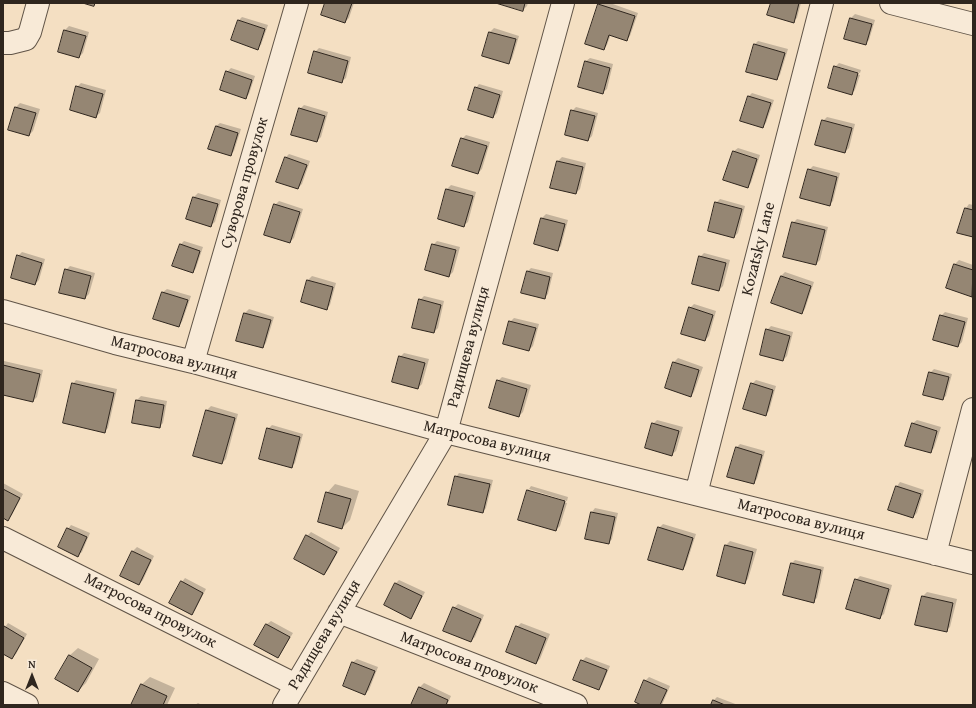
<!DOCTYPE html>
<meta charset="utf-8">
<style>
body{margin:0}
#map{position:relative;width:976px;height:708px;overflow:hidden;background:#f4dfc2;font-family:"Gentium Book Plus",serif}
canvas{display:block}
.frame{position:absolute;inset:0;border:4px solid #2f261e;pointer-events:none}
.north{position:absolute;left:12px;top:656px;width:40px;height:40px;-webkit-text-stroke:3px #f8ead7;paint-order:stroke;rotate:0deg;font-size:11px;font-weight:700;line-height:16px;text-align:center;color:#2f261e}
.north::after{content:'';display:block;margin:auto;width:14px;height:18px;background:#2f261e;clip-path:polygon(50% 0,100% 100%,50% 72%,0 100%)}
</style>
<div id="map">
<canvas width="976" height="708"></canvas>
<div class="frame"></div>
<div class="north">N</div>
</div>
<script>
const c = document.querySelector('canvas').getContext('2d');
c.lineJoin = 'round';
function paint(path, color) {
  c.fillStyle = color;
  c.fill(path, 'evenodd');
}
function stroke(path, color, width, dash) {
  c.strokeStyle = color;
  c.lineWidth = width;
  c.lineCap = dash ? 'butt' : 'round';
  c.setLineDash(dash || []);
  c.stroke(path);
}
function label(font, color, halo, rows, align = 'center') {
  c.font = font + ' "Gentium Book Plus",serif';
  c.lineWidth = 4;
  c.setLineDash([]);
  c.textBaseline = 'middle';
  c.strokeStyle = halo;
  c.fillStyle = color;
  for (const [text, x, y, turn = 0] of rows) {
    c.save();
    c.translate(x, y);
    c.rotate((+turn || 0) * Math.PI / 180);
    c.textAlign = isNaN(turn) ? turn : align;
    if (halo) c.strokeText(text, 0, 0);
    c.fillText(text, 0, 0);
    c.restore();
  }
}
paint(new Path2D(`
 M327 3H354L349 18 345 22Z
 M497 3H528L527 6 523 10Z
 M601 3H610L638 13 630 36 626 40 611 34 607 45 604 49 599 4Z
 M772 3H801L797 18 793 21Z
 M855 14 875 20 869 40 865 43 845 38 851 18Z
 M242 17 268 25 261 45 257 48 238 21Z
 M69 26 89 32 83 53 79 57 65 30Z
 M494 28 519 36 512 59 508 63 483 55 490 32Z
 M758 41 788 49 780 75 776 79 754 45Z
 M319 48 351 57 346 78 342 81 315 52Z
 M590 58 613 64 607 89 603 92 586 61Z
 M839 63 861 70 860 73 836 66Z
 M836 66V68L860 75 855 90 851 94 835 67Z
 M231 68 255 76 249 94 245 98 227 72Z
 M81 83 106 90 100 113 96 116 77 87Z
 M479 84 503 91 497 113 493 117 476 88Z
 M752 93 774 100 766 123 762 127 748 97Z
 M20 103 40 109 33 131 29 135 9 129 16 107Z
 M304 105 328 112 321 137 317 141 300 109Z
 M576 107 598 113 592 136 588 140 572 111Z
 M827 117 855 124 849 148 845 152 823 121Z
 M220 123 241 129 234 151 230 155 216 126Z
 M466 135 490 142 482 169 478 173 462 139Z
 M738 148 760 155 751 183 747 187 734 151Z
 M289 154 310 161 302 184 298 188 285 158Z
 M562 157 586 163 580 189 576 193 558 161Z
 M813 166 840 173 833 201 829 205 809 170Z
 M451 185 476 192 468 222 464 225 439 218 447 189Z
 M198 193 221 200 215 222 211 225 188 219 194 197Z
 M720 199 745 206 738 233 734 237 716 203Z
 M279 201 303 209 294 238 290 242 275 205Z
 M969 204 973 205V236L958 232 966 208Z
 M546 214 568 220 561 246 557 250 542 218Z
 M797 219 828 227 820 260 816 264 793 223Z
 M184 241 203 247 196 268 193 272 180 245Z
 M437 241 460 247 453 272 449 276 433 245Z
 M22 252 45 259 39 280 35 284 18 256Z
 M704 253 730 260 723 286 719 290 700 257Z
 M959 260 973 265V295L972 296 947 288 955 264Z
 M70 266 95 273 89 294 85 298 66 270Z
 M531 268 553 273 548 294 544 298 528 271Z
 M785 272 814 282 805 309 802 313 772 303 781 276Z
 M312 276 336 283 330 305 326 309 302 301 308 280Z
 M167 289 191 296 182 322 178 326 163 292Z
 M424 296 444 301 438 328 434 332 420 300Z
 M694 304 716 311 709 336 705 340 690 308Z
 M249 309 274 317 266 343 262 347 245 313Z
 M945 312 968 318 962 342 958 346 941 316Z
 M514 318 539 324 533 346 529 350 510 322Z
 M771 326 793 332 787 356 783 360 767 330Z
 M404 353 429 359 422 384 418 388 400 357Z
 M678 358 703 367 694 392 690 396 666 388 674 362Z
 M4 361 43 370 37 397 33 401 3 394Z
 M934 369 952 374 946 396 942 399 930 373Z
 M502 377 531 385 523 412 519 416 498 381Z
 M76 380 117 389 108 428 104 432 73 384Z
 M756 380 776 386 769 411 765 415 752 384Z
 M141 396 167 401 163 423 159 427 137 400Z
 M211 406 238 414 226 459 222 463 194 455 207 410Z
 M657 420 683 427 676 451 672 454 653 424Z
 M917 420 941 427 934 448 930 452 913 423Z
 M272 425 303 434 295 463 291 467 268 429Z
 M740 444 765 451 757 479 753 483 736 448Z
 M459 473 493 480 486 508 483 512 456 477Z
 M900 482 924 490 917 513 913 517 889 510 897 486Z
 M3 483 23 494 12 515 8 519 3 517Z
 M335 484 359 491 350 520 342 528 327 493Z
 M531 486 568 497 567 501 529 489Z
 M529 489V491L567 503 560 526 556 530 528 490Z
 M595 508 618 513 612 539 609 543 592 512Z
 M663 524 696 534 686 565 683 569 659 528Z
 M71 525 90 533 82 552 78 555 68 529Z
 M311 532 340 548 328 570 324 574 307 536Z
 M730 541 757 549 748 579 744 583 726 545Z
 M137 547 154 556 143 580 139 584 121 575 133 551Z
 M795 560 824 567 817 598 813 601 791 564Z
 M860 576 892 585 884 614 880 617 856 580Z
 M185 578 206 589 195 610 191 614 182 582Z
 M399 580 425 592 414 613 411 617 396 583Z
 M927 592 957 599 950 627 946 631 917 624 923 596Z
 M458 604 484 615 475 637 471 641 454 608Z
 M271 621 293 633 281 653 277 657 255 644 267 624Z
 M8 623 27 634 16 654 12 658 3 652V630Z
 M521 623 550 634 540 659 536 663 517 627Z
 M78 648 99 659 86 683 78 691 69 656Z
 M586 657 610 666 602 685 599 688 582 661Z
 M357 659 378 667 369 690 365 694 344 686 353 662Z
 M150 677 175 688 167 705H132L141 685Z
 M649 677 670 686 662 705H644L645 681Z
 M424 683 451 696 447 705H412L420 687Z
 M717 697 738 705H712L713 701Z
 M198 703 202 705H195Z`), '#0003');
const building = new Path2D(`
 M83 3H95L94 6Z
 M325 3H352L345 23 321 15Z
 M496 3H525L523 11Z
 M771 3H799L794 23 767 15Z
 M598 4 635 16 627 41 609 35 604 50 585 44Z
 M850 18 872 24 866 45 844 39Z
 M238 20 265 29 258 50 231 40Z
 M64 30 86 36 79 58 58 52Z
 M489 32 516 39 509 64 482 56Z
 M754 44 785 53 777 80 746 72Z
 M314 51 348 61 342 83 308 73Z
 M585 61 610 68 603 94 578 87Z
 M834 66 858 73 852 95 828 88Z
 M226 71 252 80 246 99 220 90Z
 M76 86 103 94 96 118 70 110Z
 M475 87 500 95 493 118 468 110Z
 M748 96 771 103 763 128 740 121Z
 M15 107 36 113 29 136 8 130Z
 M299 108 325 116 317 142 291 135Z
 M571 110 595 116 588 141 565 135Z
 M822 120 852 128 845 153 815 145Z
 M216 126 238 133 231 156 208 149Z
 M461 138 487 146 478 174 452 166Z
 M733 151 757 159 748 188 723 180Z
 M285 157 307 165 298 189 276 182Z
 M557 161 583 167 576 194 550 188Z
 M808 169 837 177 830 206 800 198Z
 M446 189 473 196 464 227 438 219Z
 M193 197 218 204 211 227 186 219Z
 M715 202 742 209 734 238 708 231Z
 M274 204 300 212 290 243 264 235Z
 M965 208 973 210V237L957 233Z
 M541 218 565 224 558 251 534 244Z
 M792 222 825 230 816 265 783 257Z
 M180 244 200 251 193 273 172 266Z
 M432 244 456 250 449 277 425 270Z
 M17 255 42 263 35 285 11 278Z
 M699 256 726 263 719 291 692 284Z
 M954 264 973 270 972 297 946 288Z
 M65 269 91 276 85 299 59 293Z
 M527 271 550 277 545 299 521 293Z
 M781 276 811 286 802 314 771 303Z
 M307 280 333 287 327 310 301 302Z
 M162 292 188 300 179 327 153 319Z
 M419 299 441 305 434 333 412 328Z
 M689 307 713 315 705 341 681 334Z
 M244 313 271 320 263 348 236 341Z
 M940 315 965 322 958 347 933 340Z
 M509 321 536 328 529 351 503 344Z
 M766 329 790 336 783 361 760 355Z
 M399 356 425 363 418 389 392 382Z
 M673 362 699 370 691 397 665 388Z
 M3 365 40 374 33 402 3 395Z
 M929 372 949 377 943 400 923 395Z
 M497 380 527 389 519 417 489 408Z
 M72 383 114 393 105 433 63 423Z
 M751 383 773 390 766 416 743 409Z
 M136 400 164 405 160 428 132 423Z
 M206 410 235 418 222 464 193 456Z
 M652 423 679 431 672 456 645 448Z
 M912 423 937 431 931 453 905 446Z
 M267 428 300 437 292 468 259 459Z
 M736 447 762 455 754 484 727 477Z
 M455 476 490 484 483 513 448 505Z
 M896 486 921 494 913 518 888 510Z
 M3 489 20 498 8 521 3 518Z
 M527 490 565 501 556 531 518 520Z
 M326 492 351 499 342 529 318 522Z
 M591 512 615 517 609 544 585 539Z
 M658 527 693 538 683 570 648 560Z
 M67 528 87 537 78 557 58 547Z
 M306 535 337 552 324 575 294 559Z
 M725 545 753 552 745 584 717 576Z
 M132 551 151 560 139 585 120 576Z
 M791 563 821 570 814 603 783 595Z
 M855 579 889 589 880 619 846 609Z
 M181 581 203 593 192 615 169 603Z
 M395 583 422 596 411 619 384 605Z
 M922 596 953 603 947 632 915 625Z
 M453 607 481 619 471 642 443 631Z
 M266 624 290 637 278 658 254 645Z
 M4 626 24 638 12 659 3 654Z
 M516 626 546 638 536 664 506 652Z
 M69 655 92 668 78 692 55 679Z
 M581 660 607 670 599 690 573 680Z
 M352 662 375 671 365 695 343 686Z
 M644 680 667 690 660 705H641L635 702Z
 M141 684 167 696 163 705H131Z
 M419 687 448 700 446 705H411Z
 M713 700 725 705H711Z`);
paint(building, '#958673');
stroke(building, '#2f261e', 1);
const minor = new Path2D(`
 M891 3 973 24
 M3 43H10L26 39 30 32 38 3
 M3 311 115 343 193 362 446 432 973 563
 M193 362 297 3
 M696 494 822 3
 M3 538 296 685
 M935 554 973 409
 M339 612 576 705
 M3 693 27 705
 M284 705 446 432 563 3`);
stroke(minor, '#605447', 24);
stroke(minor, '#f8ead7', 22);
label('16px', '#2f261e', '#f8ead7', [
 ["Суворова провулок",245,183,-74],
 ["Kozatsky Lane",759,249,-76],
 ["Радищева вулиця",469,347,-75],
 ["Матросова вулиця",174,358,15],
 ["Матросова вулиця",487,442,14],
 ["Матросова вулиця",801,520,14],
 ["Матросова провулок",150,611,27],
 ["Радищева вулиця",325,635,-59],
 ["Матросова провулок",469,663,21]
]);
</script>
